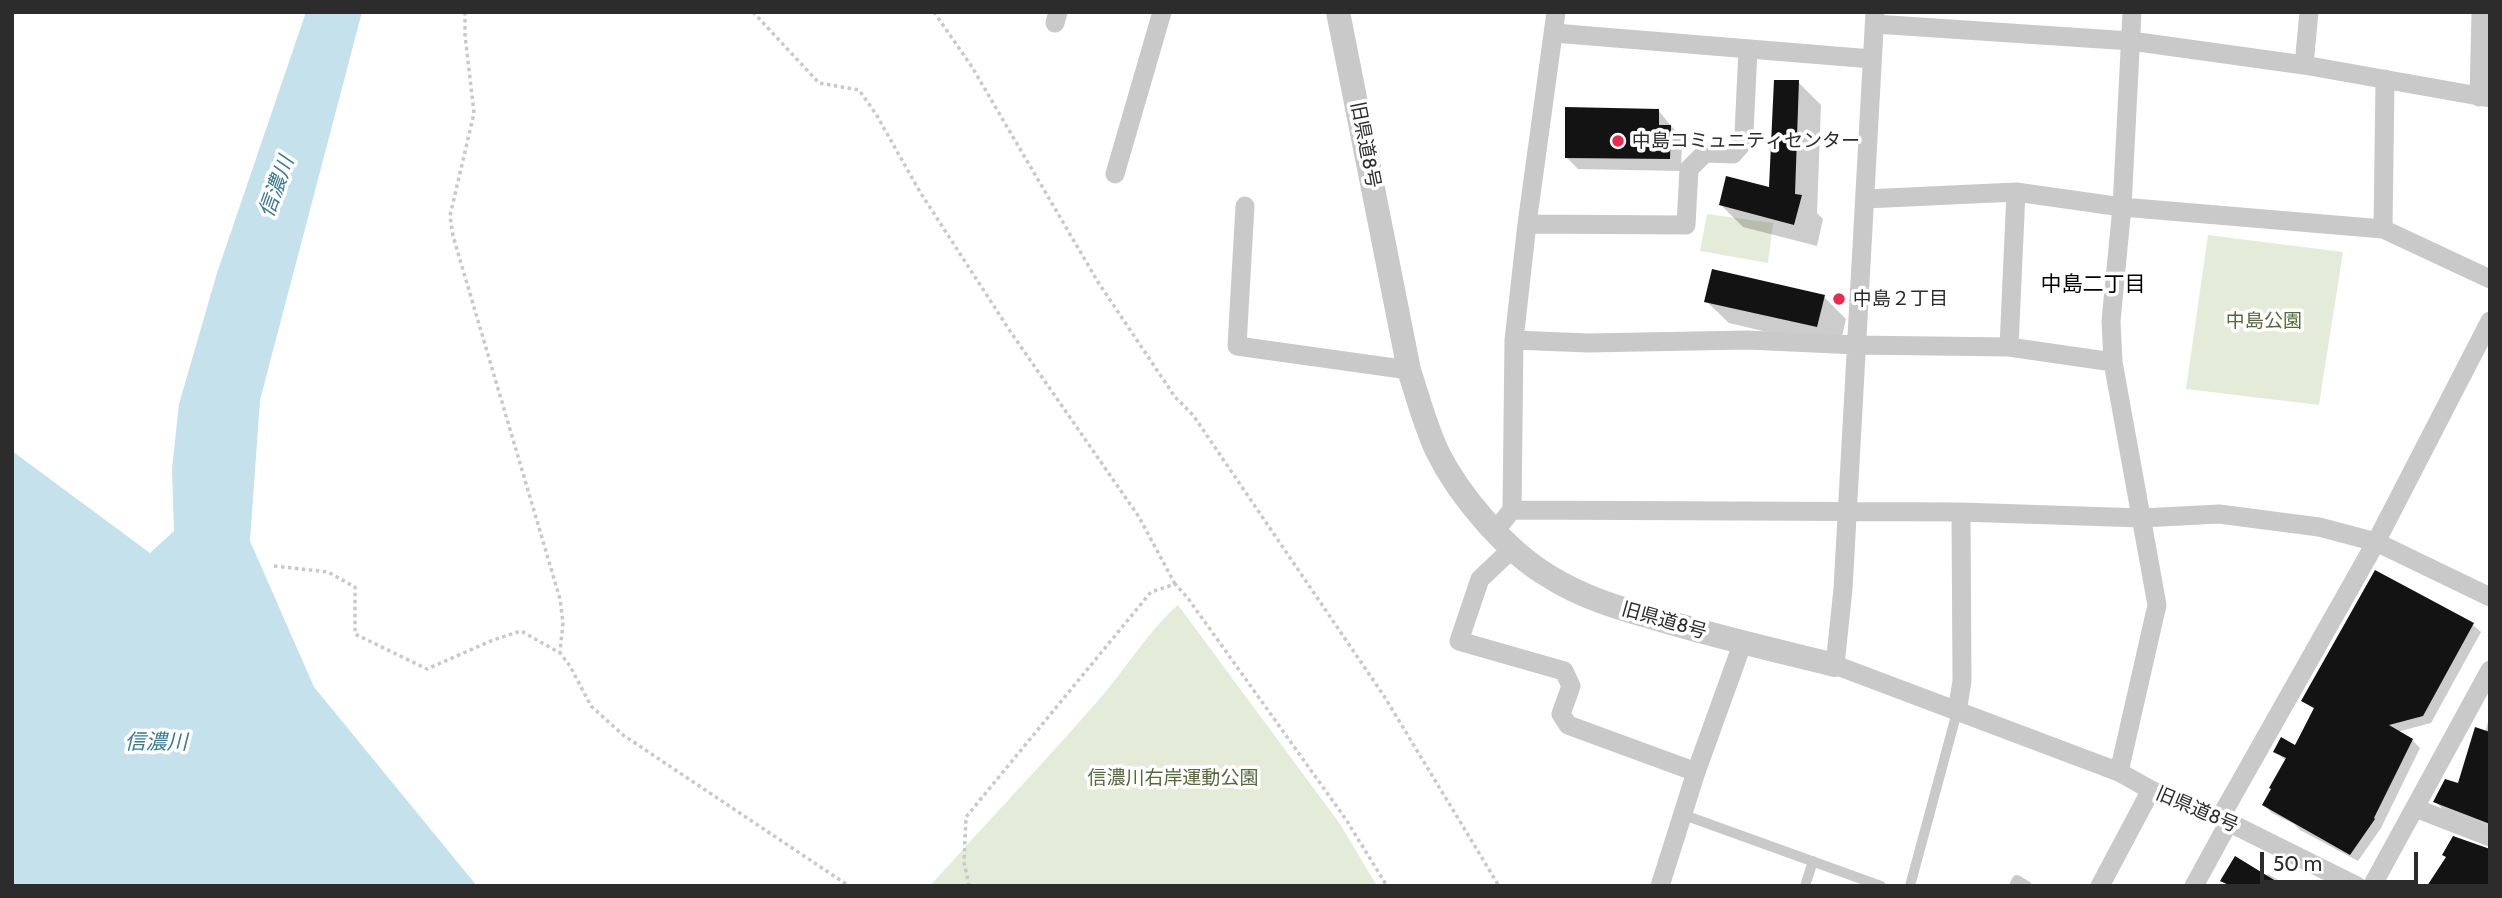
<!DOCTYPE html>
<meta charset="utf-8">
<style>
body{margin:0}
#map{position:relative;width:2502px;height:898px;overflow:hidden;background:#fff;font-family:Cabin,sans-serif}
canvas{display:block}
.frame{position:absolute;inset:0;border:14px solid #2c2c2c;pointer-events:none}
.scale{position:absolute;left:2260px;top:852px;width:158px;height:32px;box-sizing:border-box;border:4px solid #2c2c2c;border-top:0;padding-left:9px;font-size:21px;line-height:24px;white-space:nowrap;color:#2c2c2c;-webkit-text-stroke:5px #fff;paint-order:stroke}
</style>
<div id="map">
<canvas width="2502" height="898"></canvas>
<div class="frame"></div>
<div class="scale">50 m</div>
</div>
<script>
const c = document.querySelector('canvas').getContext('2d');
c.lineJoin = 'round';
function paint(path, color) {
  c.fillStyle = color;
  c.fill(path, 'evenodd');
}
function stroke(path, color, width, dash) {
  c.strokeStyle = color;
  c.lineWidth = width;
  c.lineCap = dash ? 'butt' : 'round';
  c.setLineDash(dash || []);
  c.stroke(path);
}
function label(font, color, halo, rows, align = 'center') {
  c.font = font + ' Cabin,"Noto Sans JP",sans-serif';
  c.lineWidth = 7;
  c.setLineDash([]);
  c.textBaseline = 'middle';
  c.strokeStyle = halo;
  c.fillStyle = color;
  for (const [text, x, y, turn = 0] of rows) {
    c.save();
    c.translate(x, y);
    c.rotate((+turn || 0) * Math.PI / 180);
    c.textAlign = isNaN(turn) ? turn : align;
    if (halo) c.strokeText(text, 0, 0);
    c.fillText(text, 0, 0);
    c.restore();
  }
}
paint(new Path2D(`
 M1707 214 1773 223 1768 263 1700 251Z
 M2208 235 2343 252 2319 405 2186 389Z
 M1178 605 1340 824 1377 886H930C985 824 1042 765 1096 703 1125 671 1146 633 1178 605Z`), '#e5ebd9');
paint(new Path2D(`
 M306 12H362L260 400 250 541 314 687 477 886H12V451L150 553 174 531 172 469 179 404 217 273Z`), '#c5e1eb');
paint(new Path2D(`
 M1798 82 1821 105 1817 213 1823 219 1817 246 1743 227 1721 205 1771 189Z
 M1658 110 1682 139 1681 171 1578 169 1566 157Z
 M1824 297 1846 319 1839 349 1729 323 1706 301Z
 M2376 573 2473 625 2481 632 2431 723 2397 732 2412 740 2420 748 2381 828 2358 861 2300 830 2294 824 2272 813 2264 805 2286 761 2276 752 2296 747 2315 710 2303 700Z
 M2490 714V832L2450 817 2435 801 2459 786 2485 733Z
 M2268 874 2288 886H2228L2223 880 2266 877Z`), '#0003');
paint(new Path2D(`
 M1774 80H1799L1795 194 1802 195 1794 225 1719 205 1726 176 1769 187Z
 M1565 107 1659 109V125H1671L1670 159 1565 158Z
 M1712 269 1825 295 1817 327 1704 302Z
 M2375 570 2474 623 2423 716 2389 725 2413 739 2374 818 2375 819 2350 855 2262 805 2271 789 2269 788 2286 758 2273 752 2281 737 2295 745 2314 708 2301 701Z
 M2475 727 2490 732V824L2433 802 2445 779 2458 783Z
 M2453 836 2490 849V886H2427L2446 857 2442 855Z
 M2235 856 2284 886H2231L2220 881Z`), '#131313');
stroke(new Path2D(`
 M465 12V35L474 113 450 216 453 236 560 599 563 623 560 652
 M753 12 819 83 859 90 876 114 920 192 1010 331 1139 517 1175 584
 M934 12 972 67 1098 282 1175 397 1193 415 1384 696 1499 886
 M274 566 328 572 355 587V634L427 669 493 640 521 631 560 653 570 666 591 706 623 735 849 886
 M969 886 964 862 966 817 1151 592 1175 584 1187 597 1345 818 1387 886`), '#c9c9c9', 3.5, [3.5, 3.5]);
stroke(new Path2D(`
 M1684 815 1881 886
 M1805 886 1813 861
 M1910 886 1957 712
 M2014 886 2017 880 2027 886`), '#c9c9c9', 10);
stroke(new Path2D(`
 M1875 12 1843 589 1835 665 2119 772 2151 790 2220 818 2357 886
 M1055 23 1058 12
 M1875 24 2131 41 2304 65 2490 98
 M1554 33 1872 59
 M2304 65 2309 12
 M2479 97 2481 12
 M1115 174 1162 12
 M1865 199 2016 192 2122 207 2383 229 2490 279
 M1245 206 1237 346 1409 370
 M1527 224 1686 225 1689 169 1705 153 1733 154 1740 146 1744 133 1748 49
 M2383 229 2385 79
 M1514 340 1588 343 1747 340 1857 345 2009 347 2113 362
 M2009 347 2016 192
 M1512 510 1961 512 2142 518 2219 514 2319 527 2376 542 2490 597
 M1495 531 1512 510 1514 340 1527 224 1556 12
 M1513 548 1480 579 1459 641 1564 671 1571 686 1561 714 1568 725 1696 772
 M1957 712 1962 681 1961 512
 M2119 772 2157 605 2113 362 2111 321 2122 207 2132 12
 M2415 808 2490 837
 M2220 818 2376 542 2490 321
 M1660 886 1696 772 1743 642
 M2100 886 2151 790
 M2194 886 2229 822
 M2372 886 2490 670`), '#c9c9c9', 19);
stroke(new Path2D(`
 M1338 12 1409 370C1418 398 1425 425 1437 451 1459 496 1507 552 1550 577 1582 597 1618 608 1654 618 1713 636 1774 650 1835 665`), '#c9c9c9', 24);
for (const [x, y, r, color] of [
 [1618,141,7,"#e72b51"],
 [1839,299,7,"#e72b51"]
]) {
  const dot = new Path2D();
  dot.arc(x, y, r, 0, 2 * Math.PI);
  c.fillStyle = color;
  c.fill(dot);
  stroke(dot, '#fff', 2.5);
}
label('19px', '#2c2c2c', '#fff', [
 ["中島コミュニティセンター",1632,141],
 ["中島２丁目",1853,299]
], 'left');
label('19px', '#2c2c2c', '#fff', [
 ["旧県道8号",1365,145,79],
 ["旧県道8号",1664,621,16],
 ["旧県道8号",2197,810,23]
]);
label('19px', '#55683a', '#fff', [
 ["中島公園",2264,321],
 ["信濃川右岸運動公園",1173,778]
]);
label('italic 21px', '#3a798f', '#fff', [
 ["信濃川",277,187,-70],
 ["信濃川",156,743]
]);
label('21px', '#000', '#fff', [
 ["中島二丁目",2093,285]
]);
</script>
